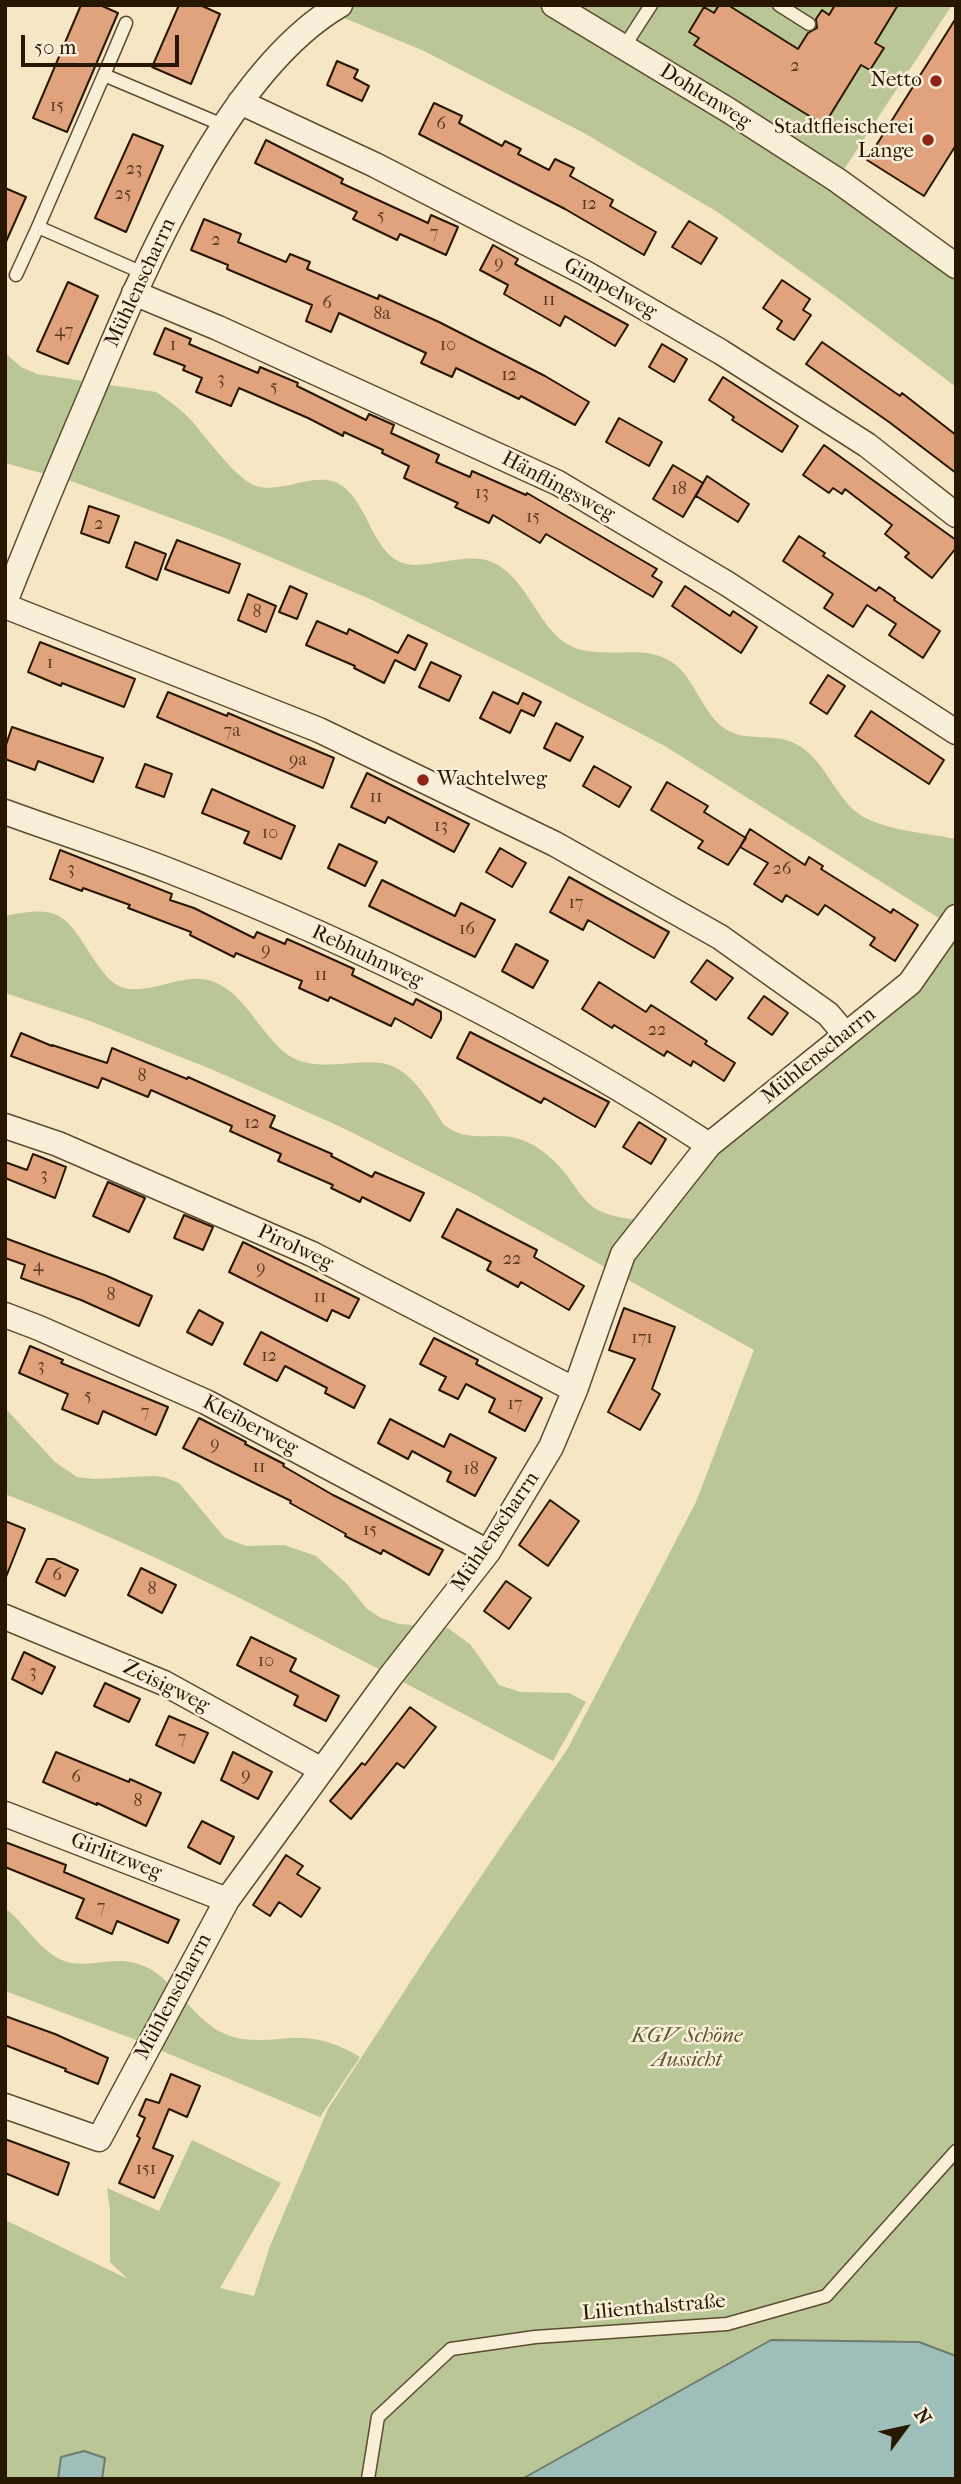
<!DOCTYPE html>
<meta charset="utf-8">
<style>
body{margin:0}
#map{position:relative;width:961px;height:2484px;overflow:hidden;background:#f6e6c4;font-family:"IM FELL French Canon",serif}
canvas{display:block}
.frame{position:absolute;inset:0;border:7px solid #271700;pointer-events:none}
.north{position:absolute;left:870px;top:2393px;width:70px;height:70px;-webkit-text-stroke:5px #f9efd9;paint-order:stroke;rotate:57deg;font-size:19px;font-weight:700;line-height:28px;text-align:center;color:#271700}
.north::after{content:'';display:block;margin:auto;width:24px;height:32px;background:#271700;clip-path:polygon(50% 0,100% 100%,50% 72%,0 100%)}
.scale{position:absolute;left:21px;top:35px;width:158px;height:32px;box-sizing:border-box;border:4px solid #271700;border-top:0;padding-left:9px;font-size:21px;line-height:24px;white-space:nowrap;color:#271700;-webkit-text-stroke:5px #f9efd9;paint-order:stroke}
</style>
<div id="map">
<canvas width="961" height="2484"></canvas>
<div class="frame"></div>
<div class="north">N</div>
<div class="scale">50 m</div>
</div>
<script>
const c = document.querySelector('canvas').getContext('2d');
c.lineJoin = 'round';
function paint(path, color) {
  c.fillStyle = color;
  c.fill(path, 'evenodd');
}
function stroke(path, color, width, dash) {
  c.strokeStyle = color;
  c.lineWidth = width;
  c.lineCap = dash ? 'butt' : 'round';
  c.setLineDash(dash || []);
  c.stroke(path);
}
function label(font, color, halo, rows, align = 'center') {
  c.font = font + ' "IM FELL French Canon",serif';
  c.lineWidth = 5;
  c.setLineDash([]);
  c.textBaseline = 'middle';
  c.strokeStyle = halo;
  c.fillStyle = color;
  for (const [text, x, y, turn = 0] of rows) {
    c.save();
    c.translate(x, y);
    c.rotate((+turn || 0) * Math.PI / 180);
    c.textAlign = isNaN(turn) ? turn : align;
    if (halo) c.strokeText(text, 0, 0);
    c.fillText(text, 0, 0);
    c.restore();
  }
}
paint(new Path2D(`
 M313 5H952L837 180 956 266V387L834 295 719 213 584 133 424 51Z
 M5 353 21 367 37 374 156 392C168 400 179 408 189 418 204 434 236 480 256 486 286 495 322 465 347 490 368 509 373 549 400 562 422 572 462 552 489 561 523 573 534 617 560 639 592 666 639 640 672 662 695 678 701 711 724 728 744 743 774 732 796 744 824 759 832 791 855 811 877 830 927 833 956 839V2356L919 2342 522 2479H5V2220L128 2279 110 2262V2210L107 2188 159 2211 192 2140 281 2183 220 2288 254 2296 270 2246 328 2109 431 1950 568 1748 696 1502 754 1350 474 1194 343 1128 211 1069 90 1021 5 993V916C64 903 66 917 97 964 103 972 109 981 119 986 144 998 180 973 208 980 244 989 259 1034 288 1055 318 1076 365 1054 392 1066 416 1076 430 1104 444 1125 470 1145 496 1130 522 1140 540 1146 557 1162 568 1177 576 1188 584 1201 596 1209 612 1218 632 1219 649 1221L709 1145 845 1034 950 925 663 745 519 671 370 599 225 538 74 482 5 463Z
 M5 1408 55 1462 77 1477 94 1479 151 1476 164 1477 179 1483 225 1538 246 1546 284 1545 316 1556 346 1583 367 1609 381 1618 399 1624 448 1628 460 1637 470 1644 499 1685 520 1692 569 1693 586 1702 553 1761C373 1667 195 1567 5 1494Z
 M5 1908C25 1923 40 1952 64 1961 87 1970 116 1953 144 1966 178 1981 193 2023 230 2036 251 2043 273 2039 294 2038 319 2037 339 2044 360 2057L320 2117 131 2038 5 1991Z`), '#bac696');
const water = new Path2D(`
 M771 2340 919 2342 956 2356V2479H522Z
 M84 2451 105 2458 102 2479H58L61 2457Z`);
paint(water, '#9dbeb9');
stroke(water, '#6e7b6f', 2);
const building = new Path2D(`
 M81 5H100L118 13 67 132 33 118Z
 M179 5H200L220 14 191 84 152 67Z
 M719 5H728L798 49 808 33 817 28 816 19 822 10 829 15 835 5H898L875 43 884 48 870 70 861 65 824 125 694 45 699 38 689 32 704 7 714 13Z
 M956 18V145L924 196 867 160Z
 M337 61 358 70 354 78 369 86 362 101 327 85Z
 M434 103 462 116 459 123 502 146 505 141 521 149 518 154 549 170 555 159 574 168 570 176 613 200 610 206 656 232 644 255 565 209 419 134Z
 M133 134 163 146 126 232 95 218Z
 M266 140 343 179 341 183 428 223 431 215 458 227 446 255 400 234 397 240 353 219 357 212 255 163Z
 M5 188 26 197 5 244Z
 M204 219 241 234 238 242 286 262 290 254 310 262 307 269 378 299 379 295 439 322 545 376 589 402 575 425 521 396 519 399 456 368 452 377 421 363 426 353 339 313 331 332 306 321 312 305 227 269 228 265 191 250Z
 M689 221 717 238 701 264 672 247Z
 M493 245 518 259 515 264 628 325 615 346 565 316 560 326 504 294 508 285 480 270Z
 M782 280 810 299 803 310 811 315 794 340 777 329 782 321 763 308Z
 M68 282 98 296 68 364 37 351Z
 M165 328 191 339 189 344 258 373 260 367 298 383 297 386 366 420 369 414 394 425 391 433 439 455 436 462 470 477 472 471 526 495 527 493 657 569 652 576 662 582 653 597 546 534 540 543 493 515 489 523 455 507 458 503 404 478 409 466 382 453 383 450 344 432 343 436 308 418 239 388 231 406 196 392 202 378 183 370 185 366 154 354Z
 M822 342 900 396 902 393 956 435V473L889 422 806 364Z
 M662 344 687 359 674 382 649 367Z
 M723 377 798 426 782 452 732 420 734 417 709 400Z
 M619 418 662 442 649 466 606 442Z
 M824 445 956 540V548L932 578 905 557 909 553 885 534 892 525 845 489 842 494 833 488 829 493 803 475Z
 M673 465 703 483 683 517 653 499Z
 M707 476 749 504 738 522 696 496Z
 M89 506 119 516 109 543 81 533Z
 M799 536 825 553 823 556 876 591 879 587 895 598 894 600 940 631 923 658 889 635 896 624 867 605 853 627 824 608 833 594 783 561Z
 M177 540 240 564 229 593 165 569Z
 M135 542 166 554 157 580 126 567Z
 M290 586 307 594 297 619 279 612Z
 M685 586 730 616 733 611 757 627 741 653 672 606Z
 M248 594 276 606 266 632 238 620Z
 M317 621 347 634 349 629 398 653 408 635 427 644 415 670 395 660 384 683 354 668 355 666 306 645Z
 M40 642 135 679 124 707 62 683 61 686 28 672Z
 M431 662 461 676 449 701 419 687Z
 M828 675 845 686 827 714 810 703Z
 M168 692 227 716 228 713 334 758 323 788 157 717Z
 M493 692 518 704 523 693 541 702 534 716 521 710 510 733 480 718Z
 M871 711 944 760 929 784 855 736Z
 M556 723 583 737 570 761 544 748Z
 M12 727 103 758 93 782 38 761 35 770 5 759V748Z
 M145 764 172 774 164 797 136 787Z
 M594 766 631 787 619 807 583 786Z
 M367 773 469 824 454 852 388 817 385 823 351 807Z
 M667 782 708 806 704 812 746 838 728 865 698 848 703 841 651 810Z
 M212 789 295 826 281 859 244 843 249 832 202 813Z
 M750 829 805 865 809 857 823 866 821 869 891 913 893 909 918 925 895 961 870 945 875 938 825 905 818 915 786 895 782 902 754 884 768 863 740 847Z
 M339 844 377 862 365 886 328 868Z
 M500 848 526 863 512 887 486 872Z
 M60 850 172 894 170 900 194 908 254 938 257 932 285 944 287 939 303 946 354 969 352 975 413 1005 416 999 441 1012V1019L431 1038 395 1018 391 1026 330 997 328 1001 299 988 302 981 236 953 234 957 190 935 191 932 128 908 130 905 83 888 82 891 50 879Z
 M569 877 669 932 654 958 588 920 583 930 550 912Z
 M382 880 455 916 461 903 495 920 475 957 369 906Z
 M516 944 548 961 533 988 502 971Z
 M707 960 733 978 716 1000 691 982Z
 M599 982 646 1012 651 1005 707 1041 705 1044 735 1063 724 1081 693 1061 691 1066 667 1051 664 1056 614 1025 612 1028 582 1009Z
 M764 996 788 1013 772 1035 748 1018Z
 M470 1032 609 1102 595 1127 544 1098 541 1103 457 1058Z
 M21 1033 52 1046V1045L107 1063 112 1048 187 1079 188 1077 275 1116 270 1127 332 1154 331 1156 372 1177 375 1172 424 1193 410 1221 362 1197 360 1202 331 1188 333 1185 278 1161 281 1154 230 1131 232 1126 151 1090 148 1097 102 1078 98 1088 11 1056Z
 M639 1122 666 1139 651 1164 623 1147Z
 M33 1154 66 1167 55 1198 5 1178V1162L27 1170Z
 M108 1182 145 1198 129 1232 93 1216Z
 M457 1209 537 1250 534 1257 584 1286 569 1310 521 1282 518 1287 487 1270 491 1262 442 1237Z
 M184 1215 213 1227 203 1250 174 1238Z
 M5 1238 107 1276 152 1296 139 1326 81 1300 21 1278 25 1265 5 1258Z
 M243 1242 359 1299 349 1318 332 1310 327 1321 229 1272Z
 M624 1308 675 1327 652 1389 660 1394 640 1430 608 1412 635 1359 609 1350Z
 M199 1310 223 1323 212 1345 187 1332Z
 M261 1332 365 1386 354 1408 325 1393 327 1388 285 1366 277 1381 244 1364Z
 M434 1338 478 1360 476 1364 542 1398 525 1431 489 1412 495 1399 466 1384 458 1399 439 1390 446 1377 420 1364Z
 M30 1346 63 1360 61 1363 168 1407 156 1435 103 1411 98 1424 62 1409 68 1394 19 1373Z
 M199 1418 246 1442 245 1444 284 1464 283 1466 333 1495 443 1550 429 1575 383 1550 381 1554 345 1536 346 1534 290 1503 291 1501 183 1448Z
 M390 1419 444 1447 450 1434 496 1458 475 1496 447 1481 451 1472 412 1451 408 1459 378 1443Z
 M550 1500 579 1521 548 1566 519 1545Z
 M5 1521 25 1529 6 1577H5Z
 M47 1559H54L78 1570 65 1596 36 1582Z
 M141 1568 176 1585 162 1613 128 1595Z
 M506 1581 531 1598 509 1629 484 1611Z
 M251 1637 296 1659 290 1671 339 1696 326 1721 294 1705 298 1696 237 1665Z
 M24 1652 55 1667 42 1694 12 1679Z
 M105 1683 140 1699 129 1722 94 1706Z
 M410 1707 436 1727 404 1768 397 1763 351 1819 330 1801 362 1763 365 1765Z
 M169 1716 208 1733 194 1763 156 1745Z
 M56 1752 129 1782 130 1779 161 1793 146 1826 97 1803V1805L43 1782Z
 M233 1752 272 1772 258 1799 221 1780Z
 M202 1821 234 1837 220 1864 188 1847Z
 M5 1842 66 1865 64 1872 179 1920 168 1943 117 1921 112 1934 76 1918 84 1899 5 1867Z
 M286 1855 303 1866 297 1874 320 1888 301 1917 279 1902 270 1916 253 1905Z
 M5 2016 55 2034 108 2058 98 2084 65 2071 66 2069 5 2045Z
 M171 2074 200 2086 187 2117 169 2109 153 2148 173 2156 154 2198 119 2183 140 2138 137 2136 145 2118 139 2115 146 2099 159 2103Z
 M5 2139 69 2163 58 2195 5 2173Z`);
paint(building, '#e1a27e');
stroke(building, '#271700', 2);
const service = new Path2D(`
 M779 5 809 24
 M624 47 651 5
 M104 75 126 23
 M143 273 38 227 104 75 225 126
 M16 275 38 227
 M368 2479 378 2417 451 2349 535 2337 727 2324 826 2296 956 2151`);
const minor = new Path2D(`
 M554 5 728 110 837 180 956 266
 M240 102 375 165 585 273 721 352 867 445 956 515
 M134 293 218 328 558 483 726 583 956 732
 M5 602C33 531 62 462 92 392 142 273 225 72 340 5
 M5 606 319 730 555 844 720 937 828 1014 845 1034
 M5 812C60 832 116 850 170 871 357 944 541 1035 709 1145
 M5 1126 58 1144 312 1254 575 1390
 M5 1315 39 1328 206 1402 488 1552
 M5 1617 164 1683 322 1770
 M5 1814 227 1900
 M5 2106 99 2139 227 1900 390 1677 488 1552 551 1447 575 1390 623 1254 709 1145 910 983 956 917`);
stroke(service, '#5b4b31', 15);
stroke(minor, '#5b4b31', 27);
stroke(service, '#f9efd9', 12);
stroke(minor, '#f9efd9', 24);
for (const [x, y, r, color] of [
 [936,81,7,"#8f2418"],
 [928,140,7,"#8f2418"],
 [423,780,7,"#8f2418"]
]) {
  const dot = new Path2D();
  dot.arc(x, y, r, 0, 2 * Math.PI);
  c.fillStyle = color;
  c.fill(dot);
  stroke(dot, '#f9efd9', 2.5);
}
label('18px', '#563a20', null, [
 ["2",795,67],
 ["15",57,107],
 ["6",441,125],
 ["23",134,170],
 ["25",123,195],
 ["12",589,205],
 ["5",381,217],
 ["7",434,234],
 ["2",216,241],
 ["9",499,264],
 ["11",549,301],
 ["6",327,304],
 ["8a",382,315],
 ["47",64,332],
 ["1",173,346],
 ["10",448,346],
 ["12",509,376],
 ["3",221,380],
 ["5",274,388],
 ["18",679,490],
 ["13",482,494],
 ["15",533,518],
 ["2",99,525],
 ["8",257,613],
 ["1",50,664],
 ["7a",232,732],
 ["9a",298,761],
 ["11",376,798],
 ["13",441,827],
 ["10",270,834],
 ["3",71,870],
 ["26",782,870],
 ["17",576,904],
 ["16",467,930],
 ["9",266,951],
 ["11",321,976],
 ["22",657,1031],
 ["8",142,1077],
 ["12",252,1124],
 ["3",44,1176],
 ["22",512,1260],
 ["4",38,1267],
 ["9",261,1269],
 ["8",111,1296],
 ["11",320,1298],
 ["171",642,1339],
 ["12",269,1357],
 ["3",41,1367],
 ["5",88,1397],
 ["17",515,1405],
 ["7",145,1413],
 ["9",215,1445],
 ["11",259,1468],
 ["18",471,1470],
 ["15",370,1531],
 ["6",57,1576],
 ["8",152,1590],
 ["10",266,1662],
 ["3",33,1673],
 ["7",182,1739],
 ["9",246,1776],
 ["6",76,1778],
 ["8",138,1802],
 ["7",101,1908],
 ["151",146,2170]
]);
label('21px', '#271700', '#f9efd9', [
 ["Netto",922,81],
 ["Stadtfleischerei",914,128],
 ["Lange",914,152],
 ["Wachtelweg",437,780,"left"]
], 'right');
label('21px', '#271700', '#f9efd9', [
 ["Dohlenweg",705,97,32],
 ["Mühlenscharrn",141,283,-65],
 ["Gimpelweg",610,289,29],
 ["Hänflingsweg",558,487,28],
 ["Rebhuhnweg",367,957,25],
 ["Mühlenscharrn",819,1056,-39],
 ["Pirolweg",295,1248,25],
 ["Kleiberweg",250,1426,28],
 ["Mühlenscharrn",496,1532,-56],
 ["Zeisigweg",166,1687,26],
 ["Girlitzweg",116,1857,21],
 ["Mühlenscharrn",174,1997,-62],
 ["Lilienthalstraße",654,2308,-5]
]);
label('italic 21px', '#5a5434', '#f9efd9', [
 ["KGV Schöne",687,2037],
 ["Aussicht",687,2061]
]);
</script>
